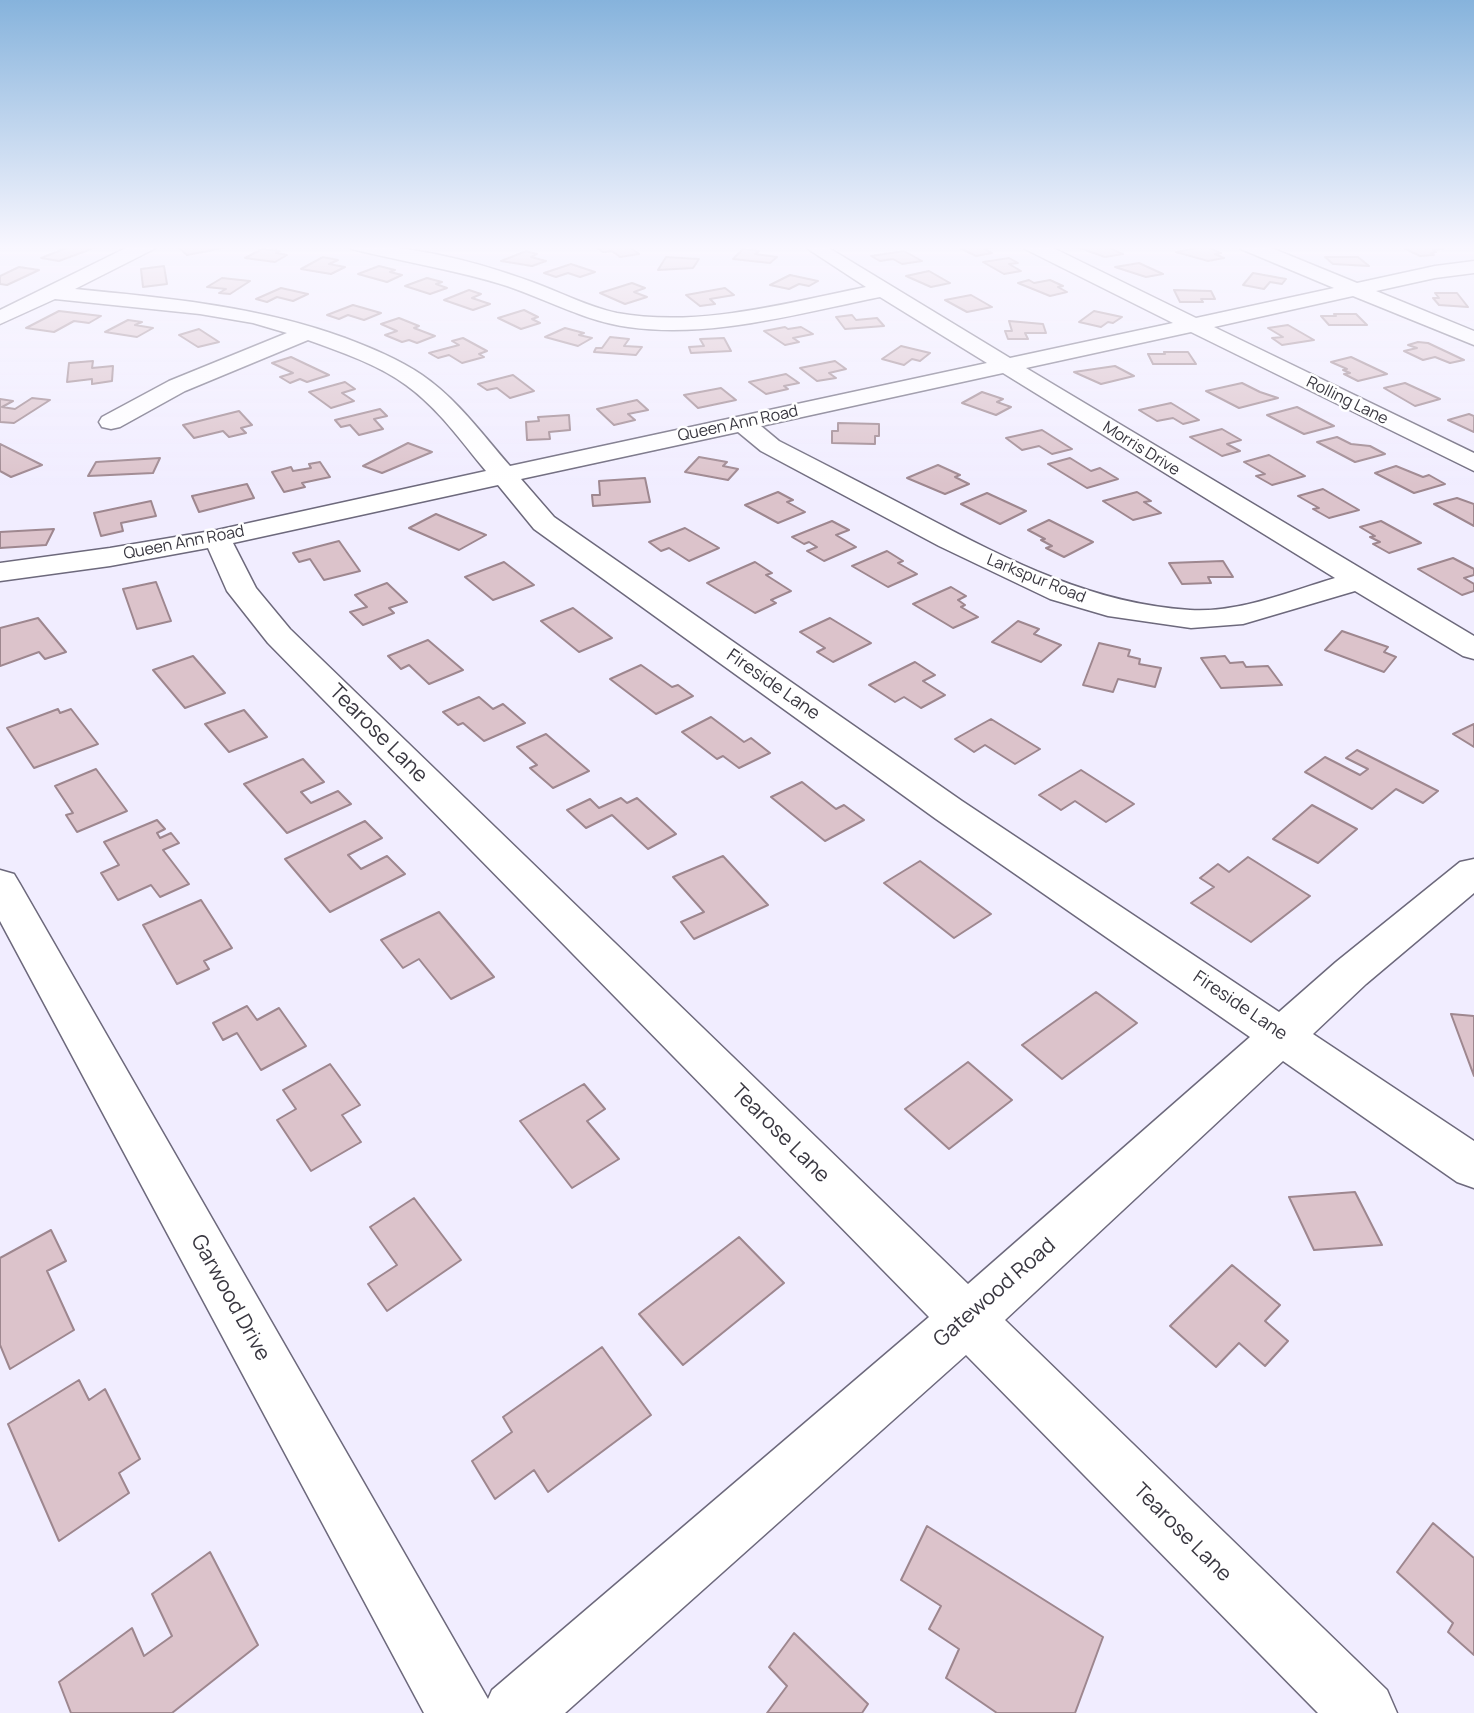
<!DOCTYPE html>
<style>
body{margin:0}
canvas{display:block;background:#f1edff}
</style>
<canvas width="1474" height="1713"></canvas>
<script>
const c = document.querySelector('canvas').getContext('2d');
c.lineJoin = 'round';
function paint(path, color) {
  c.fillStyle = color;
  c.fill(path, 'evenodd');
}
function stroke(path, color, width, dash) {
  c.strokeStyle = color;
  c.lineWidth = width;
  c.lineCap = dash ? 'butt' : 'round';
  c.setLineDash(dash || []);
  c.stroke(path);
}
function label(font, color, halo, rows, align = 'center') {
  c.font = font + ' Manrope,sans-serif';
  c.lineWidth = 5;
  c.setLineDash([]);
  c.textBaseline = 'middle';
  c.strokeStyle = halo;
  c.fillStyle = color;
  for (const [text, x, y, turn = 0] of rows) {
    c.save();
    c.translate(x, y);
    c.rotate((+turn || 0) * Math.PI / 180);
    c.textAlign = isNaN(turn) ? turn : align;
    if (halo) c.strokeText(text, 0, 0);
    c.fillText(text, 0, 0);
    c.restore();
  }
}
const building = new Path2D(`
 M74 245 94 248 59 261 41 258Z
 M185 245H220L223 248 187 255 177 246Z
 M617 245H640L641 246 631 248 639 254 620 257 612 251 603 252 597 248Z
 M984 245 990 248 984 249 992 253 976 256 956 246Z
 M1104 245 1123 254 1105 257 1074 246Z
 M1434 245 1443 249 1433 250 1436 252 1431 253 1434 255 1420 256 1400 246Z
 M1206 246 1221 253 1215 254 1224 258 1208 261 1176 252Z
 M262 249 280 251 276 253 287 255 275 262 245 258Z
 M743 249 759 251 755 254 777 257 770 263 733 259Z
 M526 251 537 254 531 257 546 261 532 266 501 261Z
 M904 251 922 261 902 264 893 259 880 261 871 256Z
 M323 257 338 260 329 264 345 267 331 274 301 269Z
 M666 257 699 259 693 268 658 270Z
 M1325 257H1358L1369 266 1333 264Z
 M1009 258 1018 263 1009 264 1021 271 1004 274 983 262Z
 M1139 263 1163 274 1146 277 1115 267Z
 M571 264 595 272 580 277 568 273 556 277 544 273Z
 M164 266 167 284 143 287 141 269Z
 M379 266 395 270 390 272 402 275 387 282 358 274Z
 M19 267 39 270 7 285 0 284V276Z
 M929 271 950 283 931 287 906 276Z
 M1253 273 1286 279 1282 284 1270 282 1264 289 1243 285Z
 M790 275 818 281 809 286 799 284 789 289 770 285Z
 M222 278 250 281 230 294 219 293 226 289 207 287Z
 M427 278 442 282 436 284 447 288 430 294 405 286Z
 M1029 280 1034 283 1050 280 1063 286 1058 287 1067 292 1050 296 1018 283Z
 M632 283 645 288 634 292 647 297 625 304 600 293Z
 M281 288 308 294 293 301 277 297 267 302 256 299Z
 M725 288 734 295 710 299 715 304 700 306 686 295Z
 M469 290 481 294 472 298 490 304 473 310 444 300Z
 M1174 290 1211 291 1215 299H1201L1203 302H1180Z
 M1435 293H1457L1468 307 1439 305 1433 298H1439Z
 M971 295 992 307 967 312 945 300Z
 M353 305 381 313 364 320 348 315 339 319 327 315Z
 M524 310 538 317 532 319 540 323 521 329 498 318Z
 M59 311 101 316 89 323 74 321 54 332 26 328Z
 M1094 311 1122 317 1113 323 1108 322 1101 327 1079 322Z
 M1334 314H1356L1367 325H1329L1321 316H1336Z
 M852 315 856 320 877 318 884 326 845 329 836 317Z
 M399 318 419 326 414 328 435 336 417 343 409 340 402 342 385 335 397 331 381 324Z
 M128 320 142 322 135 325 153 328 137 337 105 332Z
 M1009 321 1043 324 1046 333H1025L1028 339H1008L1005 331H1012Z
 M1288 325 1314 340 1282 345 1272 338 1283 337 1268 328Z
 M785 327 788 329 801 327 813 334 793 338 799 342 785 345 764 331Z
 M565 328 584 333 579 335 592 338 578 346 545 337Z
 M199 329 219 342 198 347 179 335Z
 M610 337 629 339 624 346 642 347 636 355 594 352 596 348H602Z
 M463 338 487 351 479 354 484 357 462 363 449 355 438 358 429 353 459 345 452 341Z
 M724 338 731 351 691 353 689 347 704 346 700 339Z
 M1418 342 1428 343 1464 360 1450 363 1435 357 1423 360 1404 351 1417 348 1408 345Z
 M901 346 930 353 920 361 912 359 904 365 882 359Z
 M1164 352H1188L1196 364H1153L1148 354H1165Z
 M291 357 329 375 307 382 300 379 290 383 280 377 293 373 272 363Z
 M1351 357 1387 374 1358 381 1344 374 1350 373 1343 370 1347 369 1331 362Z
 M93 361 92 368 113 366 112 381 92 384V379L67 382 69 363Z
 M835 361 846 369 829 373 836 378 817 381 800 368Z
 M1115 366 1134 376 1101 384 1074 372Z
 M786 374 799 383 784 386 788 389 766 394 749 382Z
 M513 375 534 391 510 398 497 388 487 390 478 384Z
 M345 382 355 389 342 393 354 401 331 408 309 392Z
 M1242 383 1260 392 1278 398 1239 408 1206 391Z
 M1405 383 1440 399 1415 406 1384 388Z
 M721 388 736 400 698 408 684 395Z
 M982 392 1003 399 997 402 1011 407 996 415 962 403Z
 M32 398 50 400 14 423 0 422V399L13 401 2 407 15 409Z
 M637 400 648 410 628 414 635 420 614 425 597 409Z
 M1171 403 1199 420 1183 424 1173 418 1157 421 1139 410Z
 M1297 407 1334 426 1304 434 1267 415Z
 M380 409 387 416 374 419 383 429 359 435 350 425 341 427 335 420Z
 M239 411 252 425 241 428 246 433 229 437 223 431 194 438 183 425Z
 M1469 414 1474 416V432L1448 420Z
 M569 415 570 430 549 432 550 439 527 440 526 422 539 421 538 417Z
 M838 423 879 424V436H875V444L832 443V431H838Z
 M1222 429 1241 440 1227 444 1240 451 1222 456 1190 437Z
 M1042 430 1072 449 1052 454 1039 446 1022 450 1006 438Z
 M1337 437 1351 444 1370 446 1385 454 1355 462 1317 442Z
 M408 443 432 452 382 473 363 466Z
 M0 444 42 465 11 477 0 471Z
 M1269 455 1305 476 1272 485 1256 476 1265 474 1244 462Z
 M699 457 727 462 723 466 738 469 728 480 685 472Z
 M160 458 153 473 88 476 96 462Z
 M1070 458 1091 471 1100 468 1118 479 1087 488 1048 464Z
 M320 462 330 477 302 483 305 487 284 492 272 472 291 467 293 471 311 468 309 464Z
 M938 465 960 475 955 477 969 484 945 494 907 478Z
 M1396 466 1423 477 1429 475 1445 484 1414 493 1375 473Z
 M645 478 650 502 593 506 592 495H600L599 481Z
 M247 484 254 498 199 512 192 496Z
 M1323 489 1359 510 1329 518 1313 509 1319 508 1298 496Z
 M778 492 793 500 787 502 805 512 778 523 745 505Z
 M1137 492 1151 501 1144 502 1161 513 1133 520 1103 501Z
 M987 493 1026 511 1000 524 961 504Z
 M1457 498 1474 504V526L1434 504Z
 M151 501 156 516 121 523 123 531 101 536 94 513Z
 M436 514 486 535 459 550 409 528Z
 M1049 520 1093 542 1064 557 1046 548 1052 546 1041 540 1045 539 1028 530Z
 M832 521 849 530 836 535 856 547 824 561 807 551 817 547 809 542 804 544 792 537Z
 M1381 521 1421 543 1389 553 1373 544 1380 542 1370 537 1375 536 1360 527Z
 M685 528 719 548 689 561 669 548 661 551 649 542Z
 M54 529 46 545 0 548V532Z
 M339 541 360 571 324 580 310 559 299 562 293 553Z
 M887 551 903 561 898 563 917 574 888 587 852 566Z
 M1453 558 1474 569V575L1464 578 1474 584V591L1462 595 1418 569Z
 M1223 561 1233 577H1208L1211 583 1182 584 1169 563Z
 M504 562 534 585 493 600 465 577Z
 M755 562 772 573 766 575 791 591 771 600 776 603 755 613 707 583Z
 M156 582 171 621 137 629 123 589Z
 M387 583 407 602 389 608 394 613 363 625 350 612 367 607 355 595Z
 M951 587 966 596 958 600 965 605 961 607 978 617 953 628 913 604Z
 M573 608 612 638 579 652 541 621Z
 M38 618 66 652 45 659 39 652 0 666V628Z
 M830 618 871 643 833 662 817 652 825 648 800 632Z
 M1018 621 1039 629 1034 634 1061 645 1041 662 992 642Z
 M1342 631 1388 647 1384 652 1396 657 1384 672 1325 650Z
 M428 640 463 670 429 684 409 665 401 669 388 656Z
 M1099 643 1130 650 1128 656 1140 659 1139 664 1161 668 1155 687 1118 679 1113 692 1083 685Z
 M193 656 225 693 185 708 153 670Z
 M1225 656 1230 663 1243 662 1246 667 1268 666 1282 685 1221 688 1201 658Z
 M915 662 935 675 923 681 945 695 921 708 904 697 895 702 869 685Z
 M641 665 672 687 678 685 693 696 656 714 610 679Z
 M479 697 493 709 503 704 525 723 484 741 463 723 458 725 443 712Z
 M58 709 60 713 71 709 98 744 34 768 7 728Z
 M244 710 267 737 229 752 205 724Z
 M711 717 744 742 751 738 770 753 739 768 723 756 717 759 682 732Z
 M991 719 1040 749 1015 764 985 745 974 752 955 739Z
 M1474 724V747L1453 734Z
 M546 734 589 771 553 788 530 768 537 765 517 747Z
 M1357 750 1438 791 1423 803 1396 789 1372 809 1305 772 1325 757 1360 775 1368 769 1346 758Z
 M303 759 324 782 301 792 311 803 338 791 351 804 287 833 244 784Z
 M96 769 127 811 77 832 66 815 73 813 55 786Z
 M1081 770 1134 804 1106 822 1075 801 1061 810 1039 795Z
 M802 782 836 809 844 805 864 820 825 841 771 797Z
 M621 798 627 803 637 798 676 834 648 849 612 815 586 828 567 810 590 799 599 808Z
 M1312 805 1357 829 1318 863 1273 839Z
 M157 820 165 829 157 833 160 838 171 833 179 843 163 850 189 884 160 897 151 885 118 900 101 873 119 865 104 842Z
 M365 821 382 838 348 855 361 869 387 856 405 874 330 912 285 859Z
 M723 856 768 905 694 939 681 922 704 912 673 877Z
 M1248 857 1310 896 1251 942 1191 903 1214 887 1200 878 1218 864 1229 872Z
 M920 861 991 914 954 938 884 883Z
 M201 900 232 948 204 961 209 969 177 984 143 925Z
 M439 912 494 977 451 999 419 959 403 968 381 940Z
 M1096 992 1137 1023 1062 1079 1022 1045Z
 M247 1006 257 1020 279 1008 306 1046 261 1070 237 1033 223 1040 213 1023Z
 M1451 1014 1474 1016V1076Z
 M968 1062 1012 1100 949 1149 905 1109Z
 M330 1064 360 1105 342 1115 361 1142 311 1171 277 1120 296 1109 283 1090Z
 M584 1084 605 1109 587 1121 619 1159 572 1188 520 1121Z
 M1355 1192 1382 1245 1314 1250 1289 1197Z
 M414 1198 461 1260 387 1311 368 1284 397 1265 370 1227Z
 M51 1230 66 1261 47 1271 74 1330 10 1369 0 1345V1258Z
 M739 1237 784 1283 683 1365 639 1314Z
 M1232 1265 1280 1305 1265 1321 1288 1341 1265 1366 1239 1343 1216 1367 1170 1326Z
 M602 1347 651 1415 548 1492 534 1470 495 1499 472 1461 512 1432 503 1417Z
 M79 1380 89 1400 105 1389 140 1459 119 1473 129 1493 59 1541 8 1424Z
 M1433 1523 1474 1558V1655L1448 1632 1453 1623 1397 1572Z
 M927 1526 1103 1637 1075 1713H997L946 1678 959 1649 929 1629 941 1606 901 1580Z
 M210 1552 258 1645 172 1713H71L59 1682 132 1628 144 1656 172 1636 152 1594Z
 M794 1633 868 1704 862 1713H767L787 1686 769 1667Z`);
paint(building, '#dcc3cb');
stroke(building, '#9e878f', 2);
const minor = new Path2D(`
 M132 245H156L154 249 75 289C167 298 257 306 345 338 371 348 399 359 422 375 457 399 482 434 510 466L987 363 880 297C799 313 712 339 628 327 585 321 548 300 507 286 457 270 404 262 352 249L350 245C411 245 475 261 532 282 560 292 588 307 617 313 699 328 786 303 866 287L802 245H824L1010 358 1173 323 1025 249 1023 245H1047L1196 318 1334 288 1241 249 1239 245H1264L1357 283 1435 266 1474 261V273L1435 278 1376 291 1474 331V345L1353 296 1214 327 1474 453V471L1191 332 1026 368 1474 636V659L1463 656 1355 591 1243 624 1191 628 1108 616 1050 599 939 546 761 451 738 432 521 479 554 517 962 801 1279 1012 1336 962 1460 862 1474 859V893L1366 984 1313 1034 1474 1141V1188L1457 1182 1283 1061 1005 1320 1387 1690 1397 1713H1318L966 1355 565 1713H424L0 921V870L14 874 20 884 488 1699 492 1690 929 1317 268 643 227 591 208 548 110 566 0 581V563L110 548 217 530 486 471C461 441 438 408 406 385 377 364 341 352 308 340L185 391 120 427 111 429 102 427 99 422 102 417 169 381 287 333 253 323 200 314 55 299 0 324V310ZM1003 373 1335 578C1288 592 1239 613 1190 610 1093 604 1010 561 926 517 877 491 828 466 779 441L761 426ZM498 485 534 529 936 819 1250 1037 968 1284 290 629 256 588 233 543Z`);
stroke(minor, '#6d697c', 3);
paint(minor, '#fff');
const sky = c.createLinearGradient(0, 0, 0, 485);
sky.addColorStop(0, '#86b3dc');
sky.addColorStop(0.51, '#f9f7ff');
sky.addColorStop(1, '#f9f7ff00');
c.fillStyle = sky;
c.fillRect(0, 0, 1474, 485);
label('16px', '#393740', '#fff', [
 ["Rolling Lane",1347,401,26],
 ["Queen Ann Road",738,424,-12],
 ["Morris Drive",1141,449,32],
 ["Queen Ann Road",184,543,-11],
 ["Larkspur Road",1036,579,22]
]);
label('18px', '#393740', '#fff', [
 ["Fireside Lane",773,685,35],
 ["Fireside Lane",1240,1006,34]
]);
label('21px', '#393740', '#fff', [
 ["Tearose Lane",378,734,45],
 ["Tearose Lane",780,1134,45],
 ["Gatewood Road",995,1293,-41],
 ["Garwood Drive",230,1298,61],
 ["Tearose Lane",1182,1533,45]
]);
</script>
